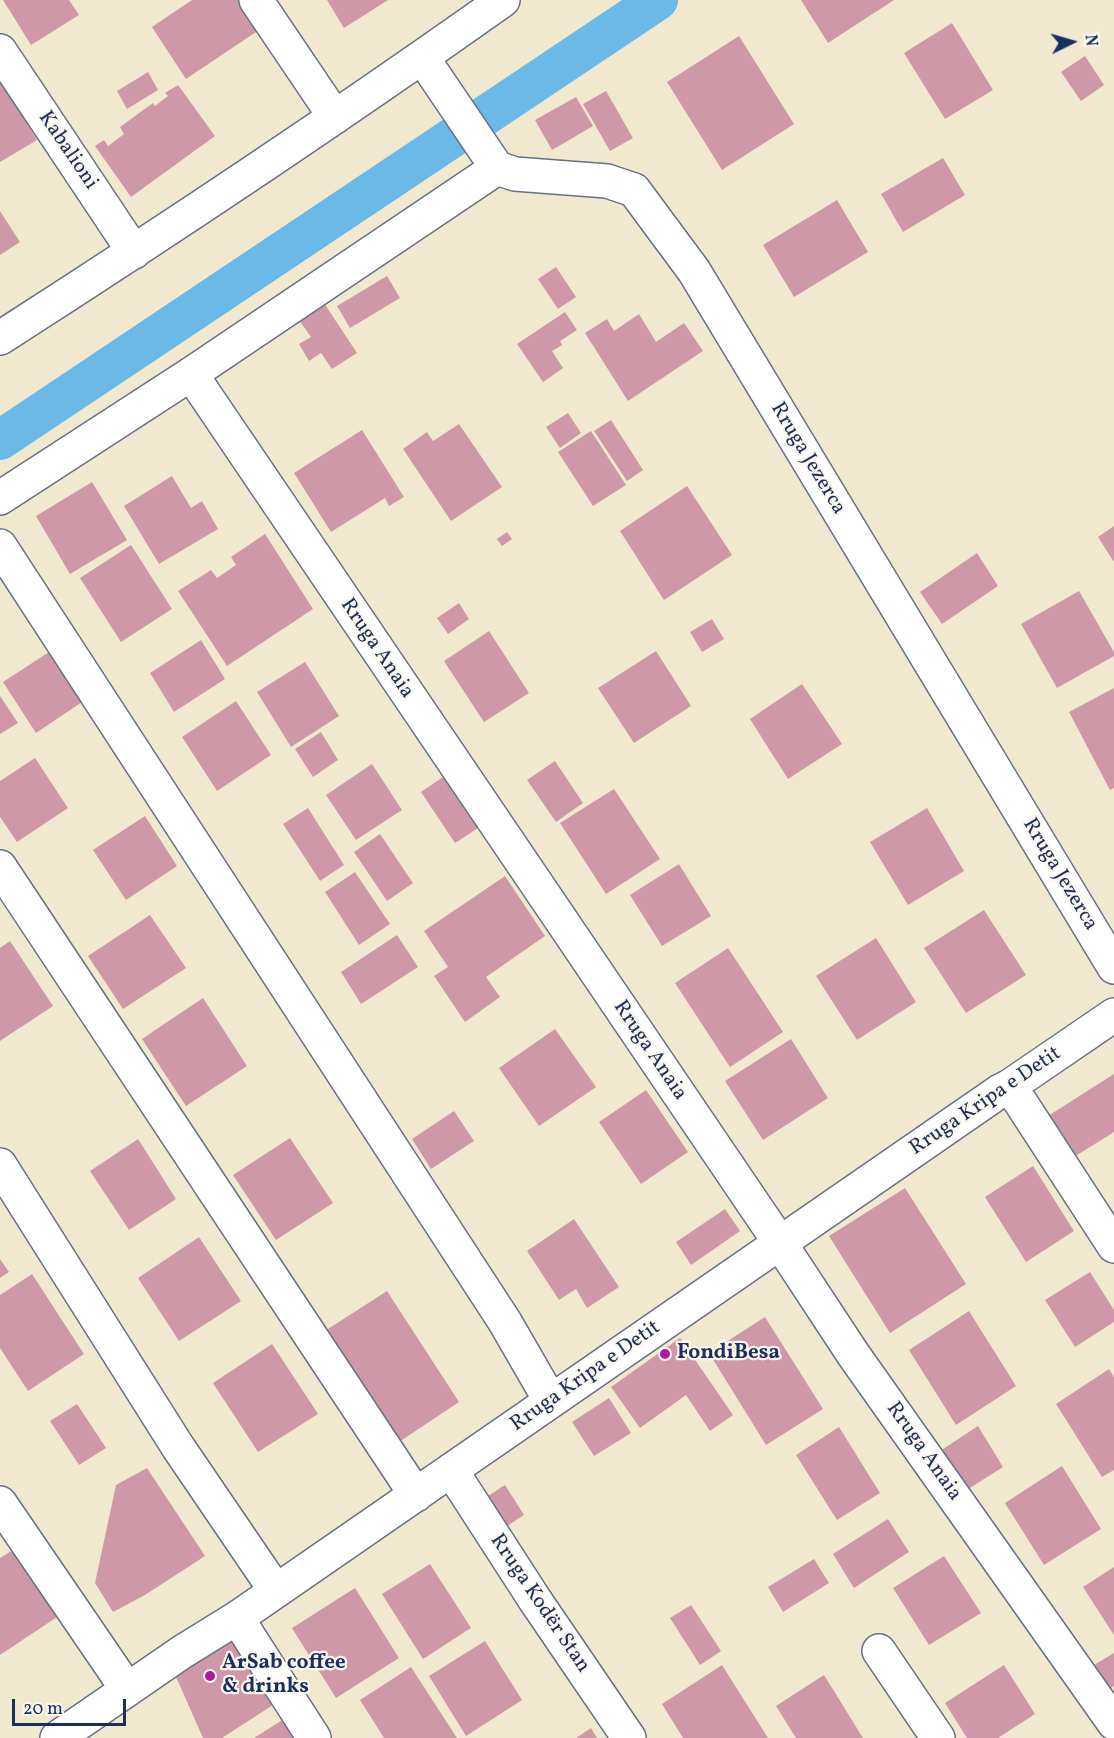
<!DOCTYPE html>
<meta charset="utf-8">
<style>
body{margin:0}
#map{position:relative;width:1114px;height:1738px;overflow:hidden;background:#f1e9cf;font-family:Vollkorn,serif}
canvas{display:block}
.north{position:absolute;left:1042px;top:12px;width:60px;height:60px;-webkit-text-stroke:4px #fbf7ec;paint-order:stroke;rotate:85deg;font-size:16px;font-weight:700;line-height:24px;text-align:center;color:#1b2f5e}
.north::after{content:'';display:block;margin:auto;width:21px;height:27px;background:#1b2f5e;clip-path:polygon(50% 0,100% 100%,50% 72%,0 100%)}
.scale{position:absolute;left:12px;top:1699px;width:114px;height:27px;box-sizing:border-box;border:3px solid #1b2f5e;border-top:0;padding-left:8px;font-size:18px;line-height:21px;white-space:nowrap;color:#1b2f5e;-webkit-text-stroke:4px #fbf7ec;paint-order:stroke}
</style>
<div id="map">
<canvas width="1114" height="1738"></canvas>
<div class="north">N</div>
<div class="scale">20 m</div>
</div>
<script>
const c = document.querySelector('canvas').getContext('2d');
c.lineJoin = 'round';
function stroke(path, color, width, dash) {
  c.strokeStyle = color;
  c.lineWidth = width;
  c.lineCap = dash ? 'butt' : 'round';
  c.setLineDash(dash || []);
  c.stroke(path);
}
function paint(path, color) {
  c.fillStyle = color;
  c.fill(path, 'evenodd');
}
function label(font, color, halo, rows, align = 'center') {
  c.font = font + ' Vollkorn,serif';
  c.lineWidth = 4.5;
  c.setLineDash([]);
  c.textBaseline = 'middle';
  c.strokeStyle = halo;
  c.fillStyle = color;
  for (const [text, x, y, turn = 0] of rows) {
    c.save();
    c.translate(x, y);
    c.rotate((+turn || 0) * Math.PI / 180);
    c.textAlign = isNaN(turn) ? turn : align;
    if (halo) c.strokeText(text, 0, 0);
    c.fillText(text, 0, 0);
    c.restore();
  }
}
stroke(new Path2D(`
 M0 440 658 0`), '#6cb8e6', 40);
paint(new Path2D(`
 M3 0H69L79 15 31 45Z
 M192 0H247L265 26 186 79 152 27Z
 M327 0H388L344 28Z
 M801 0H894L828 43Z
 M952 23 993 90 945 119 904 53Z
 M739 36 794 124 722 170 667 82Z
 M1085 56 1104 85 1081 101 1061 72Z
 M148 72 158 90 127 109 117 91Z
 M0 80 37 140 0 162Z
 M178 85 215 136 131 197 95 146 104 140 108 146 124 134 120 127 153 103 155 106 168 96 165 93Z
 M606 91 633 138 610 151 583 104Z
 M576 97 593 126 552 150 535 120Z
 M943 158 965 195 903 232 881 194Z
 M837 200 868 252 794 297 763 245Z
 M0 211 20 242 0 255Z
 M556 267 576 297 558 309 538 279Z
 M387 276 400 298 350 328 337 306Z
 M324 303 357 353 332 369 321 353 309 361 299 344 311 337 299 320Z
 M565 312 577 330 560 341 562 345 552 351 563 368 543 382 517 344Z
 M639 314 656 342 684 323 703 351 628 401 585 333 607 319 614 331Z
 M568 413 581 433 560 448 546 427Z
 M611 420 643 470 627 481 594 431Z
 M459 424 502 487 451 521 403 449 427 432 433 441Z
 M362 430 404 497 389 506 385 498 331 532 294 473Z
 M591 431 626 485 593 506 558 452Z
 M172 476 191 508 202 501 218 529 159 564 124 506Z
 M92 482 127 540 70 574 36 516Z
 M687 486 732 555 664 600 620 531Z
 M1114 526V562L1098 537Z
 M507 532 512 539 502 546 497 539Z
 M265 534 313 609 227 666 178 591 211 570 217 578 236 565 231 557Z
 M131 545 172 609 121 642 80 578Z
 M977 553 998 586 942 624 920 592Z
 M1079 591 1114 652V656L1057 688 1021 624Z
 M459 603 469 619 448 634 437 618Z
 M712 619 724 639 702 652 690 632Z
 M489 631 529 693 484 722 444 661Z
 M201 640 225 679 174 712 150 673Z
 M656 651 691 706 634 743 598 688Z
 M49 652 82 702 36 733 3 682Z
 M305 662 339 716 291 747 257 692Z
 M802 684 842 744 788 779 750 719Z
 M1114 688V788L1110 790 1069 712Z
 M0 696 18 723 0 734Z
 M236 701 271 755 217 791 182 737Z
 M321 732 338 760 313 777 295 749Z
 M35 758 68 808 17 842 0 817V781Z
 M555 761 583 803 556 822 527 780Z
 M372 764 402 810 356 840 326 795Z
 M446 775 481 826 455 843 421 792Z
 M614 789 660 859 606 894 560 823Z
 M308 808 344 865 320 881 283 824Z
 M927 808 964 871 908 905 870 842Z
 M145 816 177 866 126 900 93 850Z
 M380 834 413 883 387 901 354 852Z
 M679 864 711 916 662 946 630 895Z
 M355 872 390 924 359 945 325 892Z
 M505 876 545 936 486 977 500 997 465 1022 434 976 448 967 424 931Z
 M984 910 1026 975 966 1013 924 948Z
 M150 915 186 968 123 1009 88 956Z
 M397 935 418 967 361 1004 341 972Z
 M876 938 916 1002 857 1040 816 976Z
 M10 941 53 1006 0 1041V948Z
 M728 948 783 1032 730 1067 675 983Z
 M203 998 247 1066 186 1106 142 1039Z
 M555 1029 596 1087 539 1126 499 1068Z
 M791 1039 828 1098 763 1140 725 1081Z
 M1114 1074V1132L1074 1157 1048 1116Z
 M646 1090 688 1152 641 1184 599 1122Z
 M454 1111 474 1141 431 1169 412 1139Z
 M290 1138 333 1203 276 1240 233 1175Z
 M138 1139 176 1199 129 1230 90 1171Z
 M1033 1166 1074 1231 1026 1262 985 1197Z
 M905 1188 966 1284 890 1333 829 1236Z
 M725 1209 740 1231 691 1265 676 1242Z
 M574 1219 619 1287 587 1308 576 1289 559 1300 527 1251Z
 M199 1237 241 1301 179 1341 138 1278Z
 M0 1259 9 1272 0 1278Z
 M1090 1272 1114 1310V1322L1075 1347 1045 1300Z
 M32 1274 84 1354 28 1391 0 1348V1295Z
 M387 1291 459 1402 390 1448 317 1336Z
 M969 1311 1016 1386 956 1425 909 1350Z
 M765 1317 823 1409 766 1445 709 1353Z
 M680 1338 733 1415 710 1431 686 1395 640 1428 611 1387Z
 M272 1344 318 1414 258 1452 213 1383Z
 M1109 1369 1114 1377V1470L1102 1477 1056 1404Z
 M609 1398 631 1433 594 1456 572 1422Z
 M77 1404 106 1448 79 1465 50 1421Z
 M978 1426 1003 1467 962 1493 937 1453Z
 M839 1427 880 1493 837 1520 796 1455Z
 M1062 1466 1101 1529 1044 1565 1005 1503Z
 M147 1468 205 1556 145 1595 113 1612 95 1583 116 1485Z
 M505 1485 524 1515 504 1528 485 1498Z
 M888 1519 909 1552 854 1588 833 1554Z
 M13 1550 57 1617 0 1655V1558Z
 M944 1556 981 1613 929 1645 893 1588Z
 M814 1559 829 1583 783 1612 768 1587Z
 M430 1564 471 1628 423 1659 382 1594Z
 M1114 1567V1635L1083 1587Z
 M355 1588 399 1658 336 1698 292 1628Z
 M691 1605 721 1651 700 1665 670 1618Z
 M238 1628 273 1705 222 1738H203L173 1670Z
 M485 1641 522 1700 466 1736 429 1676Z
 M1114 1653V1686L1105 1692 1089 1668Z
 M722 1665 768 1738H683L662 1704Z
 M1004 1665 1035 1714 998 1738H967L945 1703Z
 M411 1667 457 1738H384L360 1700Z
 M824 1675 863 1738H796L776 1706Z
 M284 1719 296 1738H254Z
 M591 1728 597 1738H576Z`), '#cf98a8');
const minor = new Path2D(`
 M256 0 335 117
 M0 51 134 252
 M422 57 497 168 515 174 607 181 634 190 694 271 1114 967
 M0 338C170 229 338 117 503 0
 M191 374 780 1243 853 1354 1114 1723
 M0 498 191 374 497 168
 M0 546 505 1322 550 1400
 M0 867 416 1495
 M1010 1086 1114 1246
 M0 1165 178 1447 276 1591
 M451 1470 535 1600 629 1738
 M0 1503 127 1689
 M237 1618 314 1738
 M879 1651 938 1738
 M57 1738 182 1652 237 1618 1000 1091 1010 1086 1114 1015`);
stroke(minor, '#667086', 36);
stroke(minor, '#fff', 33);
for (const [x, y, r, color] of [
 [665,1354,6,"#b5179e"],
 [210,1676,6,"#b5179e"]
]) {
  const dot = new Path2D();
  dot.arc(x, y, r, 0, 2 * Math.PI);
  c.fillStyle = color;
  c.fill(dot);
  stroke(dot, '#fbf7ec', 2);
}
label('21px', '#1b2f5e', '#fbf7ec', [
 ["Kabalioni",67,151,56],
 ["Rruga Jezerca",807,459,59],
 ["Rruga Anaia",376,649,56],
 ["Rruga Jezerca",1059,875,59],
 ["Rruga Anaia",649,1051,56],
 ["Rruga Kripa e Detit",986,1102,-34],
 ["Rruga Kripa e Detit",586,1377,-35],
 ["Rruga Anaia",923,1452,55],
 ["Rruga Kodër Stan",539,1604,56]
]);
label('bold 21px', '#1b2f5e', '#fbf7ec', [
 ["FondiBesa",677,1354],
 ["ArSab coffee",222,1664],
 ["& drinks",222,1688]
], 'left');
</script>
